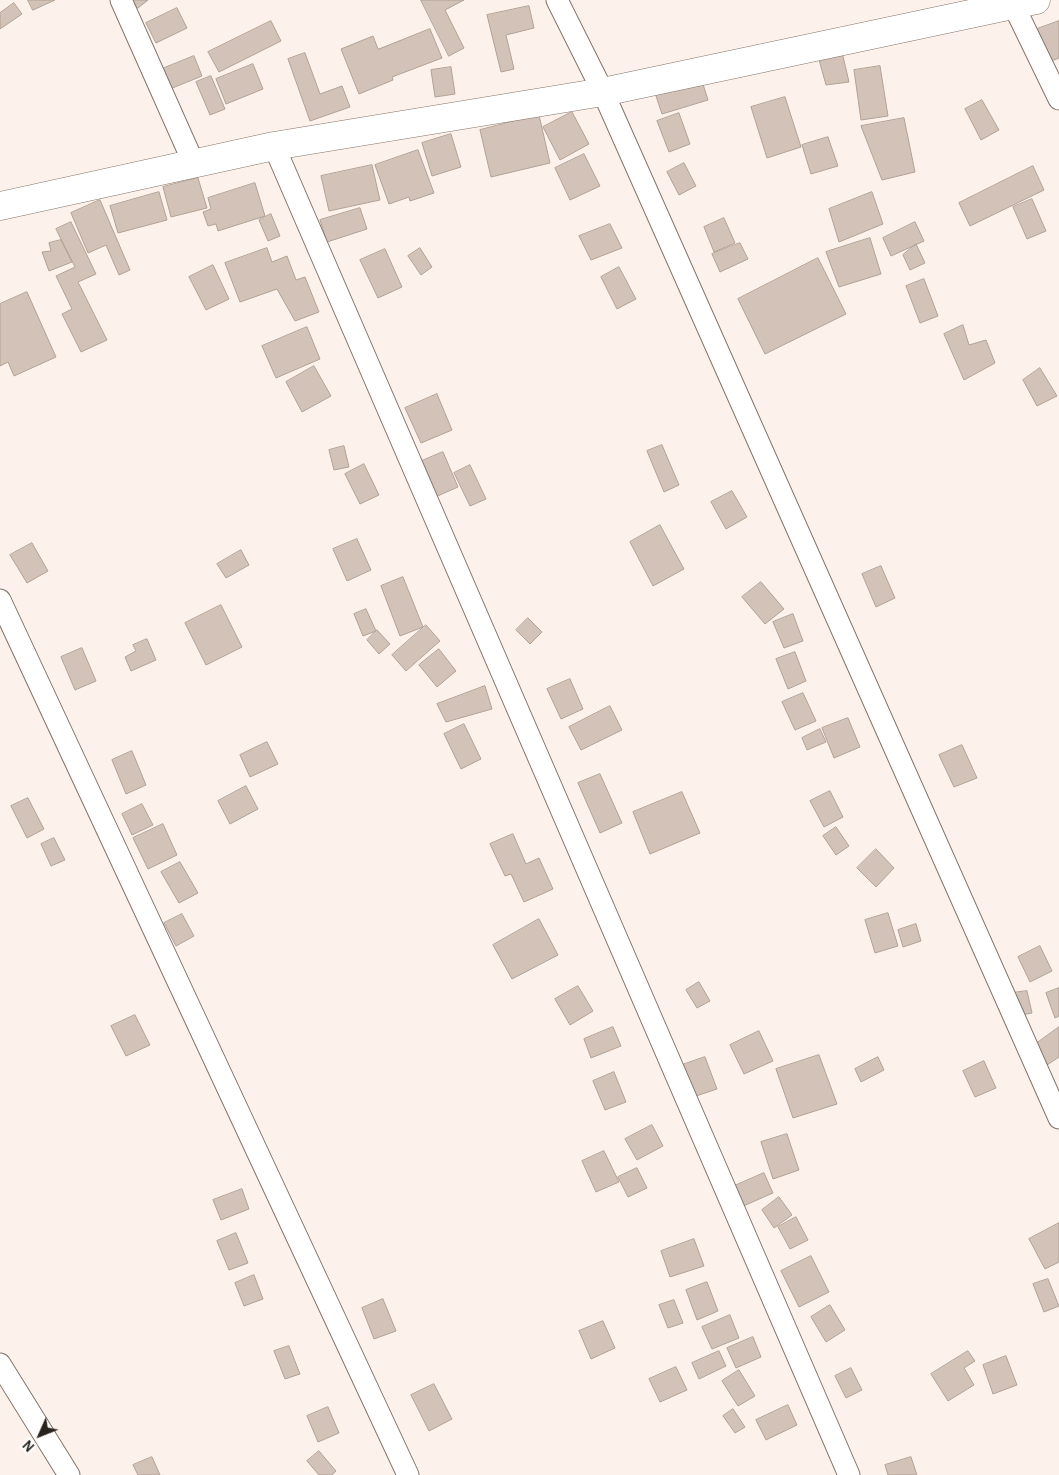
<!DOCTYPE html>
<style>
body{margin:0}
#map{position:relative;width:1059px;height:1475px;overflow:hidden;background:#fdf2eb;font-family:"Alegreya Sans",sans-serif}
canvas{display:block}
.north{position:absolute;left:15px;top:1410px;width:50px;height:50px;-webkit-text-stroke:4px #fff;paint-order:stroke;rotate:226deg;font-size:14px;font-weight:700;line-height:20px;text-align:center;color:#29231e}
.north::after{content:'';display:block;margin:auto;width:18px;height:22px;background:#29231e;clip-path:polygon(50% 0,100% 100%,50% 72%,0 100%)}
</style>
<div id="map">
<canvas width="1059" height="1475"></canvas>
<div class="north">N</div>
</div>
<script>
const c = document.querySelector('canvas').getContext('2d');
c.lineJoin = 'round';
function paint(path, color) {
  c.fillStyle = color;
  c.fill(path, 'evenodd');
}
function stroke(path, color, width, dash) {
  c.strokeStyle = color;
  c.lineWidth = width;
  c.lineCap = dash ? 'butt' : 'round';
  c.setLineDash(dash || []);
  c.stroke(path);
}
const building = new Path2D(`
 M28 0H55L33 10Z
 M132 0H148L138 8Z
 M421 0H464L445 10 464 48 449 56Z
 M14 3 22 14 0 29V13Z
 M529 6 534 28 506 35 514 69 501 72 487 15Z
 M177 8 187 28 156 43 146 23Z
 M271 21 281 41 219 72 208 52Z
 M1059 21V58L1049 62 1037 29Z
 M430 29 442 58 392 77 393 80 359 94 341 49 373 36 378 49Z
 M842 52 849 82 826 85 818 56Z
 M305 53 320 94 342 86 350 107 310 121 288 59Z
 M194 56 202 76 165 91 157 71Z
 M253 64 263 89 226 104 216 79Z
 M880 66 888 116 861 120 854 70Z
 M451 67 455 94 435 97 431 70Z
 M211 76 225 109 210 115 196 82Z
 M701 78 708 100 662 114 655 93Z
 M785 97 801 147 767 158 751 107Z
 M982 100 999 130 981 140 965 109Z
 M572 112 589 144 560 160 543 127Z
 M679 113 690 144 669 152 657 121Z
 M539 115 550 163 491 177 480 130Z
 M904 118 915 172 882 180 861 126Z
 M451 134 461 167 432 176 422 143Z
 M828 137 838 166 811 174 802 145Z
 M418 150 434 193 410 201 409 197 389 204 375 165Z
 M584 154 600 186 570 200 555 168Z
 M684 163 696 186 679 195 667 172Z
 M372 165 380 200 329 211 321 176Z
 M1033 166 1044 190 970 226 959 203Z
 M198 178 207 208 171 217 163 187Z
 M255 183 265 216 218 231 216 224 208 226 203 212 211 209 208 198Z
 M159 192 167 220 118 233 110 206Z
 M872 192 883 224 839 242 829 209Z
 M1032 199 1046 231 1027 239 1013 207Z
 M100 200 130 270 119 275 106 245 88 253 71 213Z
 M360 208 367 229 327 242 320 220Z
 M271 214 280 236 268 241 259 220Z
 M724 218 735 243 714 252 704 227Z
 M71 222 96 274 78 282 107 340 81 352 62 314 72 309 56 276 75 267 56 229Z
 M915 222 924 241 891 256 883 238Z
 M610 224 622 248 591 260 579 236Z
 M870 238 881 274 839 287 826 252Z
 M61 240 72 262 49 271 42 252 51 251 49 243Z
 M740 243 748 259 720 272 712 254Z
 M916 244 925 263 910 270 903 255Z
 M267 248 272 262 287 256 296 280 305 277 319 312 295 321 277 289 240 302 225 263Z
 M420 248 432 267 421 275 408 256Z
 M385 249 402 287 378 298 360 260Z
 M818 258 846 314 765 354 738 299Z
 M213 265 229 299 206 310 189 277Z
 M619 267 636 299 617 309 601 277Z
 M924 279 938 316 920 323 906 286Z
 M27 292 56 357 14 376 8 362 0 366V304Z
 M963 325 969 345 986 340 995 363 964 380 944 334Z
 M307 327 320 359 276 378 262 346Z
 M314 366 331 396 302 412 286 382Z
 M1040 368 1057 396 1037 406 1023 380Z
 M437 394 452 430 421 443 405 408Z
 M662 445 679 485 664 492 647 451Z
 M344 446 349 467 334 470 329 450Z
 M443 452 458 487 433 498 417 463Z
 M364 464 379 495 360 504 345 474Z
 M470 465 486 499 470 506 454 473Z
 M732 491 747 517 726 529 711 502Z
 M660 525 684 569 653 586 630 542Z
 M357 539 371 570 347 581 333 549Z
 M32 543 48 571 27 583 10 555Z
 M241 550 249 565 226 578 217 564Z
 M881 566 895 598 876 607 862 574Z
 M403 577 423 627 400 636 381 586Z
 M761 582 784 609 765 624 742 597Z
 M221 605 242 647 206 665 185 623Z
 M366 609 376 631 363 636 354 614Z
 M793 614 803 641 784 648 773 622Z
 M528 618 542 632 530 644 516 630Z
 M426 625 440 641 406 671 392 655Z
 M377 630 390 644 379 654 367 640Z
 M147 639 156 660 131 671 125 657 136 651 133 645Z
 M82 648 96 681 75 690 61 657Z
 M439 649 456 671 437 687 419 665Z
 M795 652 806 681 788 689 776 659Z
 M570 679 583 709 561 719 547 689Z
 M485 686 492 709 446 722 437 704Z
 M803 693 816 721 795 730 782 702Z
 M610 706 622 730 581 750 569 727Z
 M848 718 860 747 834 758 822 728Z
 M464 724 481 759 461 769 444 734Z
 M820 729 826 742 807 750 802 738Z
 M267 742 278 764 250 777 240 755Z
 M962 745 977 778 954 787 939 755Z
 M132 751 146 785 126 794 112 760Z
 M600 774 622 823 600 833 578 783Z
 M246 786 258 809 230 824 218 801Z
 M830 791 843 817 824 827 810 801Z
 M682 792 700 833 650 854 633 812Z
 M28 798 44 829 27 838 11 806Z
 M142 804 153 825 132 835 122 814Z
 M163 824 177 855 148 869 133 838Z
 M836 827 849 846 836 855 823 836Z
 M513 834 526 864 539 858 553 889 524 902 511 874 505 876 490 844Z
 M54 838 65 860 51 866 41 844Z
 M876 849 894 868 876 887 857 868Z
 M180 862 198 893 179 903 161 872Z
 M888 913 898 946 875 953 865 920Z
 M182 914 194 936 176 946 164 923Z
 M539 919 558 955 512 979 493 945Z
 M916 924 921 941 903 947 898 930Z
 M1040 946 1052 971 1030 982 1018 957Z
 M699 982 710 1001 697 1008 686 990Z
 M578 986 593 1011 570 1025 555 999Z
 M1059 988V1016L1055 1018 1046 993Z
 M1027 991 1032 1013 1016 1016 1012 993Z
 M135 1015 150 1045 126 1056 111 1026Z
 M613 1027 621 1046 591 1058 584 1039Z
 M1059 1027V1057L1047 1065 1033 1046Z
 M759 1031 773 1061 744 1074 730 1045Z
 M819 1055 837 1104 793 1118 776 1069Z
 M705 1057 717 1089 693 1097 682 1065Z
 M878 1057 884 1070 861 1082 855 1069Z
 M984 1061 996 1088 975 1097 963 1071Z
 M614 1072 626 1102 605 1110 593 1081Z
 M652 1125 663 1146 637 1160 625 1139Z
 M787 1134 799 1170 773 1179 761 1142Z
 M604 1151 619 1182 596 1192 582 1161Z
 M637 1168 647 1188 628 1197 618 1177Z
 M764 1173 773 1193 741 1207 732 1187Z
 M242 1189 249 1209 221 1220 213 1200Z
 M779 1197 792 1215 774 1228 762 1210Z
 M796 1217 808 1240 790 1249 778 1227Z
 M1059 1223V1262L1045 1269 1029 1239Z
 M236 1233 248 1263 229 1270 217 1241Z
 M694 1239 704 1266 670 1277 661 1251Z
 M811 1256 829 1292 799 1307 781 1271Z
 M254 1275 263 1299 244 1306 235 1283Z
 M1048 1279 1059 1306 1044 1312 1033 1284Z
 M707 1282 718 1311 697 1320 686 1290Z
 M383 1299 396 1331 374 1339 362 1308Z
 M674 1300 683 1323 668 1328 659 1305Z
 M830 1305 845 1330 826 1342 811 1317Z
 M730 1315 739 1338 712 1349 702 1327Z
 M603 1321 615 1348 591 1359 579 1331Z
 M753 1337 761 1357 736 1368 727 1348Z
 M289 1346 300 1374 285 1379 274 1351Z
 M719 1351 726 1366 699 1379 692 1363Z
 M968 1351 975 1361 964 1368 974 1385 948 1401 931 1374Z
 M1006 1356 1017 1385 993 1394 983 1365Z
 M676 1367 687 1390 660 1402 649 1379Z
 M851 1368 862 1390 846 1398 835 1376Z
 M739 1370 755 1396 738 1406 722 1381Z
 M434 1384 452 1419 429 1431 411 1395Z
 M788 1405 797 1425 766 1440 756 1420Z
 M328 1407 339 1433 318 1442 307 1416Z
 M733 1409 745 1427 735 1433 723 1416Z
 M319 1451 336 1471 332 1475H319L307 1461Z
 M152 1457 160 1475H138L133 1465Z
 M911 1457 917 1475H888L885 1465Z`);
paint(building, '#d3c2b7');
stroke(building, '#b1a196', 1);
const street = new Path2D(`
 M121 0 194 164
 M557 0 603 92 1059 1118
 M1011 0 1059 99
 M274 146 849 1475
 M0 600 408 1475
 M0 1364 69 1475`);
const secondary = new Path2D(`
 M0 206 274 146 603 92 1036 0`);
stroke(street, '#837469', 23);
stroke(secondary, '#837469', 29);
stroke(street, '#fff', 21);
stroke(secondary, '#fff', 28);
</script>
